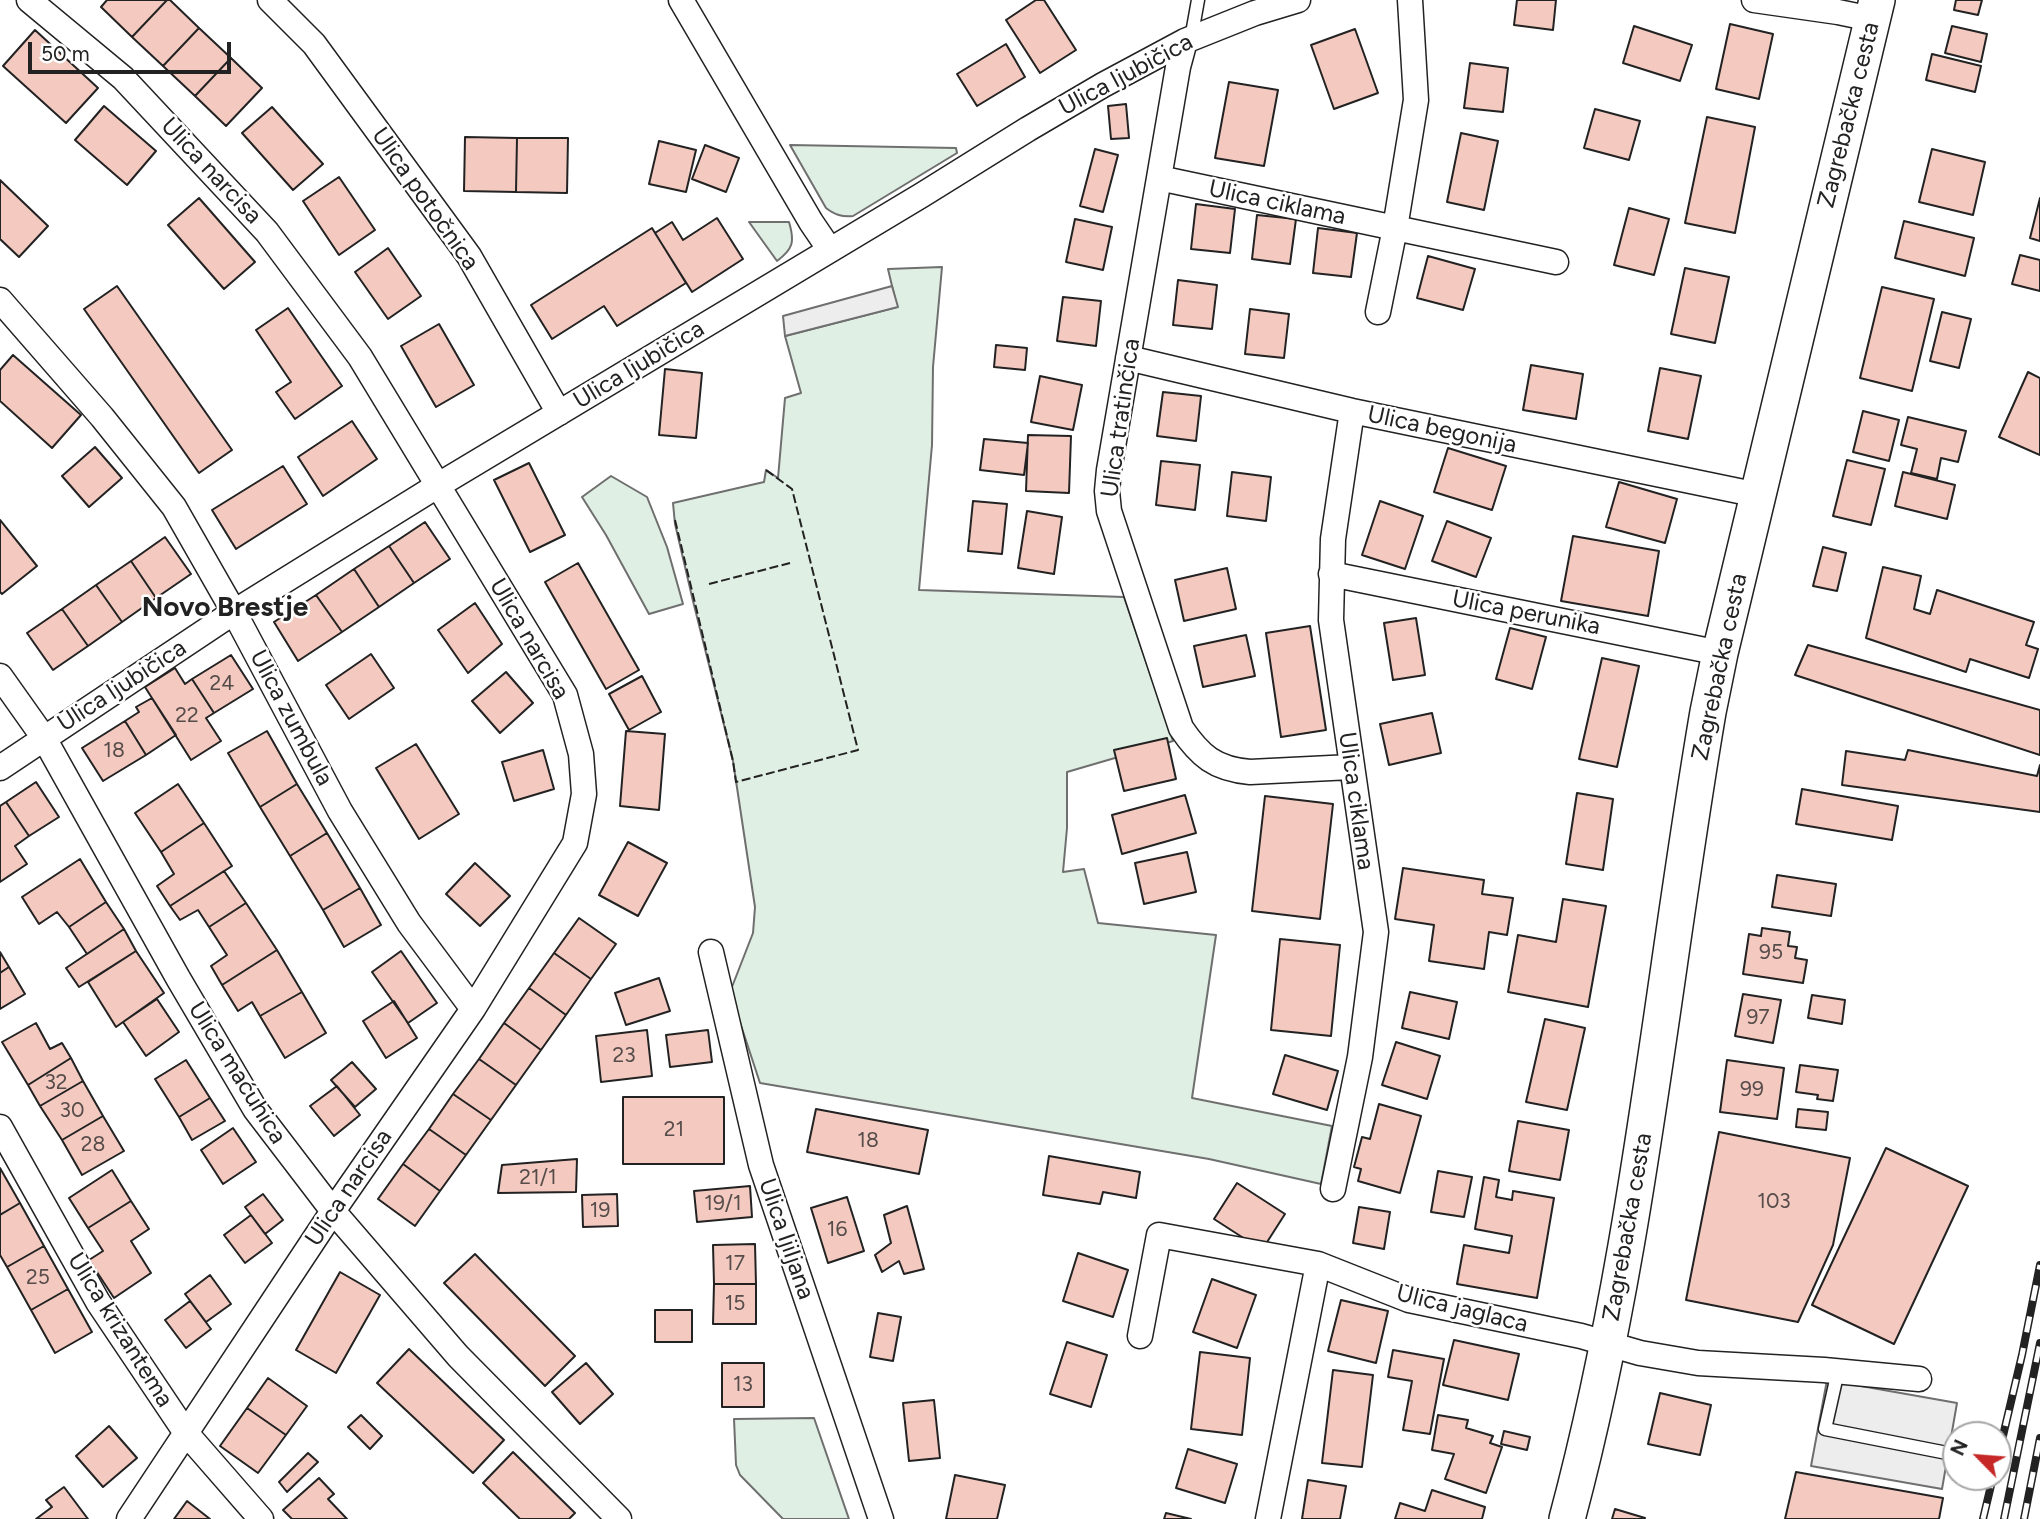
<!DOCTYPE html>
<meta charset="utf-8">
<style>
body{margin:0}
#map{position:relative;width:2040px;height:1519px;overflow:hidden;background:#fff;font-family:Figtree,sans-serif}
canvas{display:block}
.north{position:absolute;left:1942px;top:1421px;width:70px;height:70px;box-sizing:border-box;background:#fff;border:2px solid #a7a7a7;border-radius:50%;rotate:295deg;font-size:19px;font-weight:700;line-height:28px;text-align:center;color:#222}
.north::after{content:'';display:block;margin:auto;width:24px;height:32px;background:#c62828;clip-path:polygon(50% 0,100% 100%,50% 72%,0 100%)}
.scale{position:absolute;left:28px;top:42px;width:203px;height:32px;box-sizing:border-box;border:4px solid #222;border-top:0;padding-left:9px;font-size:21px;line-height:24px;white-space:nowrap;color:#222;-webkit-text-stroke:5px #fff;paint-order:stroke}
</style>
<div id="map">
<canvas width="2040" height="1519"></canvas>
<div class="north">N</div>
<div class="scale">50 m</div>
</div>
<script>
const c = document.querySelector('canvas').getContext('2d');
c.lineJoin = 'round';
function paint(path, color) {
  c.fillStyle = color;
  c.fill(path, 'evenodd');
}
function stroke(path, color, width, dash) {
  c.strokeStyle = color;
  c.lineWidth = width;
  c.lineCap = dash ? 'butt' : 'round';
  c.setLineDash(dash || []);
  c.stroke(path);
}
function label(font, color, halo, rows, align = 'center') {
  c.font = font + ' Figtree,sans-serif';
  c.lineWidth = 5;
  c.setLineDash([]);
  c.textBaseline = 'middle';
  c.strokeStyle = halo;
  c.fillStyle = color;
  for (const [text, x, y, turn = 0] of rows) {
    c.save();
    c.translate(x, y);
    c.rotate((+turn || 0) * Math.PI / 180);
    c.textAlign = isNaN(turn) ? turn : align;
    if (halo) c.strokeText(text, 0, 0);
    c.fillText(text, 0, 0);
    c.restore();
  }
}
const green = new Path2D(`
 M790 145 956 148 957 153 853 216C842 217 835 215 826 208Z
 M749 222H789C795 242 793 249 777 261Z
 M942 267 933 367 932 445 919 590 1124 597 1173 741 1067 772V828L1063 872 1084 869 1098 923 1216 935 1192 1098 1332 1126 1321 1184 1209 1159 760 1083 730 992 753 933 755 907 733 761 693 601 675 524 673 503 764 482 766 470 778 478 785 398 801 393 785 336 897 307 888 269Z
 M611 476 647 497 667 547 683 604 649 614 606 535 582 497Z
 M814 1418 849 1519H783L740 1475 736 1465 734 1419Z`);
paint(green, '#e0efe3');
stroke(green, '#6f6f6f', 2);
const parking = new Path2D(`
 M892 286 898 307 785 336 783 316Z
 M1827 1380 1957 1403 1942 1489 1811 1466Z`);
paint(parking, '#ededed');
stroke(parking, '#6f6f6f', 2);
const building = new Path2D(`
 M107 0H167L132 37 101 7Z
 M167 0H170L199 28 163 66 132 37Z
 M1036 0H1044L1076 50 1040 73 1006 20Z
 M1517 0H1556L1553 30 1514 25Z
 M1956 0H1982L1978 15 1954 10Z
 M1730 24 1773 34 1759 99 1716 89Z
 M1634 26 1692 45 1680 81 1623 63Z
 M1952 26 1987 34 1981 62 1945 53Z
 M199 28 231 58 195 96 163 66Z
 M1355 29 1378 93 1334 109 1311 45Z
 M35 30 98 88 66 123 3 66Z
 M1006 44 1025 77 977 106 957 74Z
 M1932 54 1981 66 1975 92 1926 80Z
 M231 58 262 88 226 126 195 96Z
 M1470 63 1508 68 1503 112 1464 108Z
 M1229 82 1278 90 1264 166 1215 158Z
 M1126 104 1129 138 1111 139 1108 106Z
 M104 106 156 151 127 185 75 140Z
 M272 107 323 164 293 190 242 133Z
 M1595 109 1640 121 1629 160 1584 148Z
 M1707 117 1755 127 1735 233 1685 223Z
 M1461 133 1498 141 1484 210 1447 202Z
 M465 137 517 138 516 192 464 191Z
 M517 138H568L567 193 516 192Z
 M659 141 696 150 686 192 649 184Z
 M705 145 739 158 726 192 692 179Z
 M1095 149 1118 155 1103 212 1080 206Z
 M1932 149 1985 162 1973 215 1919 202Z
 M339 177 375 230 339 255 303 201Z
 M0 180 48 226 19 257 0 239Z
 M199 198 255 262 224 289 168 225Z
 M2040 198V241L2030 238Z
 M1196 204 1235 209 1230 253 1191 249Z
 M1629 208 1669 219 1654 275 1614 265Z
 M1257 215 1296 219 1290 264 1252 259Z
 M717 218 743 259 692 292 655 233 672 222 683 240Z
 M1075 219 1112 227 1103 270 1066 262Z
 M1904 221 1974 238 1965 276 1895 258Z
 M652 228 686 283 617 326 604 306 552 339 531 305Z
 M1318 228 1357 233 1351 277 1313 273Z
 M388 248 421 296 388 319 355 272Z
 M2020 255 2040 260V291L2012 284Z
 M1428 256 1475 269 1463 310 1417 298Z
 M1685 268 1729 277 1715 343 1671 334Z
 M1178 280 1217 285 1212 329 1173 325Z
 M117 286 232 450 199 473 84 309Z
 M1882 287 1934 299 1912 391 1860 378Z
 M1063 297 1101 301 1096 346 1057 341Z
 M288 308 342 386 295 419 276 392 291 382 256 330Z
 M1250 309 1289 314 1284 358 1245 354Z
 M1942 312 1971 319 1959 368 1930 361Z
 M439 324 474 385 436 407 401 346Z
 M996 345 1027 348 1025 370 994 367Z
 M13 355 81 415 52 448 0 401V370Z
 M1531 365 1583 374 1576 419 1523 410Z
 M1660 368 1701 376 1688 439 1648 431Z
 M665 369 702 373 696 438 659 435Z
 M2028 372 2040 378V455L1999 437Z
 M1040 376 1082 385 1073 430 1031 422Z
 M1163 392 1201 396 1196 441 1157 436Z
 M1863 411 1899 420 1889 461 1853 452Z
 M1908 417 1966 431 1958 462 1941 458 1937 479 1911 473 1917 449 1901 445Z
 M352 421 377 459 323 496 298 457Z
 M1028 435 1071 436 1069 493 1026 491Z
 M984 439 1028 443 1024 475 980 470Z
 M95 447 122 478 89 507 62 476Z
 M1448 448 1506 466 1492 510 1434 492Z
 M1847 460 1885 469 1871 525 1833 516Z
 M1161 461 1200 465 1195 510 1156 505Z
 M529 463 565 535 530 552 494 480Z
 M283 466 307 504 236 549 212 510Z
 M1232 472 1271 477 1266 521 1227 516Z
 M1903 472 1955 485 1947 519 1895 506Z
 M1619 482 1677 499 1665 543 1606 527Z
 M973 501 1007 504 1002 554 968 551Z
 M1380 501 1423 516 1405 569 1362 555Z
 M1027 511 1062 517 1054 574 1018 568Z
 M0 520 37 566 2 594 0 592Z
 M1447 521 1491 538 1476 577 1432 561Z
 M425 522 450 559 414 583 389 546Z
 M1573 536 1659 551 1648 616 1561 601Z
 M165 537 191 574 156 598 131 561Z
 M389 546 414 583 379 607 354 569Z
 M1823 547 1846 553 1837 591 1813 586Z
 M131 561 156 598 122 622 96 585Z
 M578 563 639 670 606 689 545 582Z
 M1883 567 1921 576 1914 609 1930 614 1937 590 2034 622 2026 645 2038 649 2029 678 1970 659 1966 672 1866 638Z
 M1227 568 1236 609 1184 621 1175 580Z
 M354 569 379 607 342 632 316 595Z
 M96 585 122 622 88 646 62 609Z
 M316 595 342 632 298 661 274 622Z
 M475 603 502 644 468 673 438 630Z
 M62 609 88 646 53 670 27 633Z
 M1416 618 1425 675 1393 680 1384 623Z
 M1310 626 1326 730 1281 737 1266 633Z
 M1510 628 1546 637 1532 689 1496 679Z
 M1246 635 1255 676 1203 687 1194 646Z
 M1808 645 2040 710V755L1795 675Z
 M371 654 394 688 349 719 326 685Z
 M231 655 253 689 214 713 192 679Z
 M1602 658 1639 666 1617 767 1579 759Z
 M175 668 185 684 192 679 214 713 206 718 221 741 191 760 145 687Z
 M506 672 533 703 500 733 472 701Z
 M642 676 661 712 629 730 609 694Z
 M152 698 176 735 146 755 125 721 139 712 136 707Z
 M1432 713 1441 753 1389 765 1380 724Z
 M125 721 146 755 103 781 82 748Z
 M267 731 297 784 260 807 228 753Z
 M626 731 665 734 659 810 620 806Z
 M1167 738 1176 779 1124 791 1114 750Z
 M416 744 459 814 419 839 376 768Z
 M543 750 554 789 514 801 502 762Z
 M1908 750 2037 776 2040 765V812L1842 785 1846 751 1905 760Z
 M36 782 59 817 29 836 6 802Z
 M178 784 204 823 161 852 135 813Z
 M297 784 327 833 290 856 260 807Z
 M1802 789 1898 806 1892 840 1796 824Z
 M1577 793 1613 799 1603 870 1566 864Z
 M1185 795 1196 833 1122 854 1112 815Z
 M1265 796 1333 804 1320 919 1252 911Z
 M6 802 29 836 15 846 27 864 0 882V806Z
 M204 823 232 866 170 906 157 886 174 874 161 852Z
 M327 833 360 888 323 910 290 856Z
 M628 842 667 863 638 916 599 895Z
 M1187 852 1196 892 1144 904 1135 863Z
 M80 859 106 902 69 927 57 912 39 924 22 897Z
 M475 863 510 896 480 926 446 894Z
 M1403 868 1484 880 1482 894 1513 898 1507 935 1489 932 1484 969 1429 961 1434 925 1395 919Z
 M224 871 246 903 209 927 198 910 180 920 170 906Z
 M1777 875 1836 884 1831 916 1772 907Z
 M360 888 381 925 344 947 323 910Z
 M1563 899 1606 906 1588 1007 1508 992 1518 935 1556 942Z
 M106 902 124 929 87 954 69 927Z
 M246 903 277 950 222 985 211 966 227 955 209 927Z
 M579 918 616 944 591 979 554 953Z
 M1762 928 1790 932 1788 946 1797 947 1795 958 1807 960 1803 983 1743 974 1749 934 1761 936Z
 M124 929 136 951 79 987 66 968Z
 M1280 939 1340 945 1331 1036 1271 1030Z
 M277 950 302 992 260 1016 252 1002 238 1011 222 985Z
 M136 951 164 993 116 1027 88 982Z
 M401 951 437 1003 408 1023 372 972Z
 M0 952 9 967 0 973Z
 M554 953 591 979 566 1015 529 988Z
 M9 967 25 994 0 1009V973Z
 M659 978 670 1011 626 1025 615 993Z
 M529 988 566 1015 541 1050 504 1023Z
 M302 992 326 1033 285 1058 260 1016Z
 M1410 992 1457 1002 1449 1039 1402 1028Z
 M1743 994 1781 1000 1773 1043 1735 1036Z
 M1812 995 1845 1000 1842 1024 1808 1018Z
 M157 999 179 1032 146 1056 123 1022Z
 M394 1001 417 1038 386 1058 363 1021Z
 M1545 1019 1585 1028 1567 1110 1526 1102Z
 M36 1023 50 1049 62 1043 71 1058 28 1085 2 1042Z
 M504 1023 541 1050 516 1085 479 1059Z
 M647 1030 652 1076 601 1082 596 1036Z
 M708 1030 712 1062 670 1067 666 1035Z
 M1396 1042 1440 1056 1427 1099 1382 1085Z
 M1285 1055 1338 1071 1327 1110 1273 1094Z
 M71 1058 83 1081 40 1106 28 1085Z
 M479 1059 516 1085 491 1120 453 1094Z
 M186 1060 210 1098 179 1117 155 1079Z
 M1727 1060 1784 1068 1777 1119 1720 1112Z
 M352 1062 376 1089 355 1107 331 1080Z
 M1800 1065 1838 1070 1833 1101 1817 1099 1818 1095 1796 1092Z
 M83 1081 103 1116 62 1140 40 1106Z
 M337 1086 360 1115 334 1136 310 1106Z
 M453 1094 491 1120 466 1155 429 1129Z
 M623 1097H724V1164H623Z
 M210 1098 225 1121 192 1140 179 1117Z
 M1379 1104 1421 1116 1400 1193 1358 1181 1361 1169 1354 1167 1362 1137 1370 1139Z
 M816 1109 928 1130 919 1174 807 1152Z
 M1798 1109 1828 1112 1826 1130 1796 1127Z
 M103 1116 124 1151 82 1175 62 1140Z
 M1518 1121 1569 1130 1560 1180 1509 1171Z
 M233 1128 256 1162 223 1184 201 1150Z
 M429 1129 466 1155 440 1191 403 1164Z
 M1719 1132 1850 1158 1833 1245 1798 1322 1686 1300Z
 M1886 1148 1968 1186 1894 1344 1812 1305Z
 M1049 1156 1140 1172 1136 1198 1103 1192 1100 1204 1043 1195Z
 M577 1159 576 1192 498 1193 502 1165Z
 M403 1164 440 1191 415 1226 378 1199Z
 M0 1168 20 1203 0 1215Z
 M112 1170 131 1201 88 1228 69 1198Z
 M1438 1171 1472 1177 1464 1217 1431 1212Z
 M1484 1177 1499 1180 1496 1197 1512 1200 1513 1191 1554 1198 1537 1298 1457 1284 1464 1245 1509 1253 1512 1236 1475 1229Z
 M1237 1183 1285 1214 1262 1250 1214 1219Z
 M750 1186 752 1217 697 1222 694 1191Z
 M263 1194 283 1220 265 1234 245 1207Z
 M617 1194 618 1226 583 1227 582 1195Z
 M847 1197 864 1251 828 1263 811 1208Z
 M131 1201 149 1229 131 1241 151 1273 114 1298 89 1260 103 1251 88 1228Z
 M20 1203 44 1246 7 1267 0 1255V1215Z
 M907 1206 924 1269 904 1274 899 1261 882 1272 875 1255 891 1243 884 1215Z
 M1359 1207 1390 1212 1384 1249 1353 1243Z
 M251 1215 272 1243 245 1263 224 1235Z
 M755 1244 756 1284H714L713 1245Z
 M44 1246 68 1289 31 1310 7 1267Z
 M1078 1253 1128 1270 1113 1317 1063 1301Z
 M475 1254 575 1356 545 1386 444 1283Z
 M340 1272 380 1295 336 1373 296 1350Z
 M210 1275 231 1304 206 1322 185 1294Z
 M1212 1279 1256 1295 1237 1348 1193 1332Z
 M714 1284H756V1324H713Z
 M68 1289 92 1332 55 1353 31 1310Z
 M1341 1300 1388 1311 1376 1363 1328 1351Z
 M190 1301 211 1329 186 1348 165 1320Z
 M655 1310H692V1342H655Z
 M878 1313 901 1317 893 1361 870 1357Z
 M1454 1340 1519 1354 1508 1400 1443 1385Z
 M1067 1342 1107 1355 1091 1407 1050 1394Z
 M409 1349 504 1440 473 1473 377 1383Z
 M1393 1350 1444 1359 1430 1434 1403 1430 1412 1381 1388 1377Z
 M1200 1352 1250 1358 1242 1435 1191 1429Z
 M586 1363 613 1394 580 1424 552 1392Z
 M722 1363H764V1407H722Z
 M1333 1370 1373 1375 1362 1467 1322 1463Z
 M268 1378 307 1406 286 1435 247 1408Z
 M1660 1393 1711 1405 1700 1455 1648 1444Z
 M934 1400 940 1458 909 1461 903 1403Z
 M247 1408 286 1435 258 1473 220 1446Z
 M361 1415 382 1436 370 1449 348 1427Z
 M1438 1415 1468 1420 1466 1428 1493 1436 1490 1443 1502 1447 1486 1493 1445 1479 1454 1454 1432 1450Z
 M109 1426 137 1458 103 1487 76 1456Z
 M1504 1431 1530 1437 1527 1450 1501 1444Z
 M1188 1449 1237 1464 1225 1503 1176 1488Z
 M513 1452 575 1513 569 1519H520L483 1483Z
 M308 1453 318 1462 287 1492 279 1482Z
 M1796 1472 1943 1498 1939 1519H1785Z
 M955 1475 1005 1485 997 1519H946Z
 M319 1478 334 1494 328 1499 347 1519H292L283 1510Z
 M1308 1480 1346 1486 1340 1519H1302Z
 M64 1487 88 1519H36L52 1507 46 1500Z
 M1432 1490 1485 1507 1482 1519H1395L1400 1503 1425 1511Z
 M187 1501 210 1519H174Z
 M1615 1509 1645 1518 1644 1519H1612Z
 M1166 1513 1191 1519H1164Z`);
paint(building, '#f3c9c0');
stroke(building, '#222', 2);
const lane = new Path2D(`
 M1191 39 1198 0
 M1838 1371 1825 1429 1947 1453`);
const street = new Path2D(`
 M29 0 123 78 267 232 360 357 565 695 581 754 584 794 575 843 473 1009 333 1211 129 1519
 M270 0 314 44 469 256 559 413
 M681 0 811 222 830 250
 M1754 0 1838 12 1872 19
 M1185 41 1178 67 1109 470 1107 491 1109 511 1181 728C1200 756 1215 769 1250 772L1351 767
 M1159 178 1556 262
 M0 300 102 417 174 507 234 612 340 811 409 923 473 1009
 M1378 312 1395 228 1416 100 1410 0
 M1128 358 1352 411 1758 495
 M1331 574 1720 653
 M0 676 44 738 178 978 255 1109 333 1211 458 1356 619 1519
 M0 768 234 612 437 486 922 195 1028 129 1103 85 1185 41 1255 13 1298 0
 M711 952 761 1165 881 1519
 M0 1127 98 1302 186 1433 261 1519
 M1333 1189 1360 1057 1376 932 1331 620 1333 539 1352 411
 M1140 1336 1159 1235 1318 1264 1409 1300 1581 1336 1640 1353 1698 1363 1824 1370 1919 1379
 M1268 1519 1318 1264`);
const secondary = new Path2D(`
 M1567 1519C1638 1255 1662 981 1708 712L1720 653 1877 0`);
stroke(lane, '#222', 15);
stroke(street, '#222', 27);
stroke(secondary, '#222', 38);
stroke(lane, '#fff', 12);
stroke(street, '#fff', 24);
stroke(secondary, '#fff', 35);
const rail = new Path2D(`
 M1998 1457 2022 1355 2040 1265
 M1983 1519 1993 1477
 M2004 1519 2040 1343
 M2024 1519 2040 1438`);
stroke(rail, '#222', 8);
stroke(rail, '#fff', 5, [16]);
stroke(new Path2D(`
 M675 520 733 761 736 782 858 750 792 489 766 470
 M709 584 790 563`), '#222', 2, [9, 3.5]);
label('21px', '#564c4a', null, [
 ["24",222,684],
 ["22",187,716],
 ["18",114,751],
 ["95",1771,953],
 ["97",1758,1018],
 ["23",624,1056],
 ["32",56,1083],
 ["99",1752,1090],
 ["30",72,1111],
 ["21",674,1130],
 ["18",868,1141],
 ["28",93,1145],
 ["21/1",538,1178],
 ["103",1774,1202],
 ["19/1",723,1204],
 ["19",600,1211],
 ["16",837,1230],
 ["17",735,1264],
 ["25",38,1278],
 ["15",735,1304],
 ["13",743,1385]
]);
label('24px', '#222', '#fff', [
 ["Ulica ljubičica",1126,75,-28],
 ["Zagrebačka cesta",1849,115,-76],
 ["Ulica narcisa",211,171,47],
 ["Ulica potočnica",425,199,55],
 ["Ulica ciklama",1277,203,12],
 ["Ulica ljubičica",639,365,-31],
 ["Ulica tratinčica",1121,418,-82],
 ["Ulica begonija",1442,430,12],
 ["Ulica perunika",1526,613,11],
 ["Ulica narcisa",529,639,60],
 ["Zagrebačka cesta",1720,667,-78],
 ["Ulica ljubičica",122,686,-33],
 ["Ulica zumbula",291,718,62],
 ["Ulica ciklama",1356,801,82],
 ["Ulica maćuhica",237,1073,58],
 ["Ulica narcisa",349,1188,-56],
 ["Zagrebačka cesta",1628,1227,-80],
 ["Ulica ljiljana",786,1239,71],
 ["Ulica jaglaca",1462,1309,14],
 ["Ulica krizantema",120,1330,58]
]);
label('bold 28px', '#222', '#fff', [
 ["Novo Brestje",225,608]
]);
</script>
